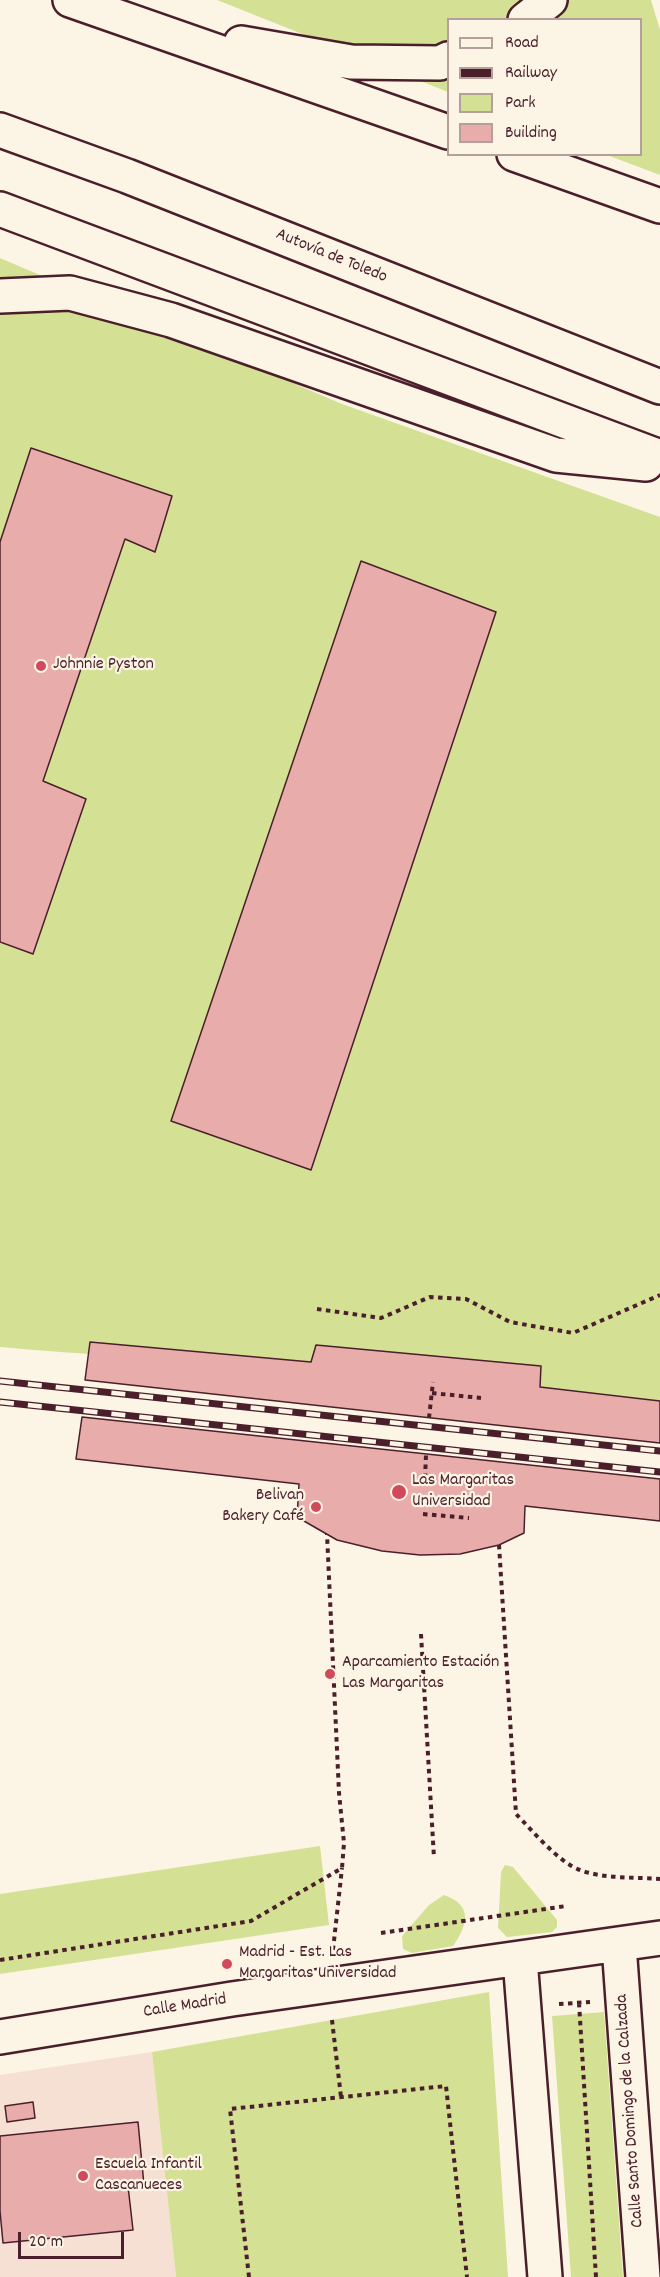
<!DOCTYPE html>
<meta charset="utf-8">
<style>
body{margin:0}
#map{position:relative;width:660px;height:2277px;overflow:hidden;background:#fcf5e5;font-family:Dekko,sans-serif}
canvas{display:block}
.legend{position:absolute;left:447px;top:18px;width:195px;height:138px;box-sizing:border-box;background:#fcf5e5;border:2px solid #b59f9b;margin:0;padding:8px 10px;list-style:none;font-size:18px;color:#4a1f2b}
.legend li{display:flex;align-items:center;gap:12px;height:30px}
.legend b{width:30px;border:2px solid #b59f9b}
.scale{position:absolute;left:18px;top:2232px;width:106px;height:27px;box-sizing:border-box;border:3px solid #4a1f2b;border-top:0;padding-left:8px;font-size:18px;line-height:21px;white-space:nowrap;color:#4a1f2b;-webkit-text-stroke:4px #fcf5e5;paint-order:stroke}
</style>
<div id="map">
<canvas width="660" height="2277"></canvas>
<ul class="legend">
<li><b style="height:8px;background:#fcf5e5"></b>Road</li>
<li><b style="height:8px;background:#4a1f2b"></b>Railway</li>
<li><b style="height:16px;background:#d4e194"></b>Park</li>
<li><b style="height:16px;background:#e8adaa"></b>Building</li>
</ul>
<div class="scale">20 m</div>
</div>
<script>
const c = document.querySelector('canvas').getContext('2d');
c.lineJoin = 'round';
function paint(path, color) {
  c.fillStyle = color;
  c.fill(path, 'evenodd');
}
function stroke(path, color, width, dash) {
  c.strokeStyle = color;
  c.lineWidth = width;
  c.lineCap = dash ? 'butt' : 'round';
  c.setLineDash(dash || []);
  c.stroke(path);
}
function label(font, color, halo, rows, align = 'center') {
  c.font = font + ' Dekko,sans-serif';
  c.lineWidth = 4.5;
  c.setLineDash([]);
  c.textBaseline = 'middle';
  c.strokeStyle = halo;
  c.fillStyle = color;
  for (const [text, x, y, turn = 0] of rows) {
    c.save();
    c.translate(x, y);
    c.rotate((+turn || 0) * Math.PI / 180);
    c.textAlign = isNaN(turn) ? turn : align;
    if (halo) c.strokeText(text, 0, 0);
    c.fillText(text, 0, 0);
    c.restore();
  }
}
paint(new Path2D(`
 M152 2052 176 2277H0V2075Z`), '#f6dfd3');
paint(new Path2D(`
 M217 0H651L660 30V175L607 155 640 154V20H448V92Z
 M0 258 342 404 660 517V1401L540 1387 541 1367C360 1363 179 1364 0 1347Z
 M320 1846 329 1925 0 1974V1894Z
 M505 1865 513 1867 557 1920V1927L552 1932 507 1937 498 1928 501 1872Z
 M444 1895C473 1905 468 1925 453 1946L412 1953 403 1949 402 1936 429 1905Z
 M489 1992 508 2277H176L152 2052Z
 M604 2012 623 2277H571L552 2016Z`), '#d4e194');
const building = new Path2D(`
 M31 448 172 496 155 552 125 539 43 781 86 799 33 954 0 942V542Z
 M361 561 496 612 311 1170 171 1121Z
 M90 1342 311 1362 316 1345 541 1366 540 1387 660 1401V1443L85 1380Z
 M82 1417 660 1479V1521L525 1506 524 1533 499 1545 460 1554 420 1555 382 1551 337 1540 297 1517 299 1484 76 1459Z
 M33 2102 35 2118 7 2122 5 2106Z
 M138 2122 144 2185 128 2186 133 2230 3 2243 0 2211V2136Z`);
paint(building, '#e8adaa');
stroke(building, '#4a1f2b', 1.5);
const street = new Path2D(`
 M619 1945 643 2277
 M520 1959 545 2277
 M0 2037 232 1999 660 1938`);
const highway = new Path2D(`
 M70 0 448 132
 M525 20 550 0
 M241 43 351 62 440 63 448 59
 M0 130 127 176 660 387
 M514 154 660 206
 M0 209 660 457
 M0 296 70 293 171 320 556 455 646 464`);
stroke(street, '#4a1f2b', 38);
stroke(highway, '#4a1f2b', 38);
stroke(new Path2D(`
 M317 1309 381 1318 430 1297 466 1299 510 1322 573 1333 660 1295
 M432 1393 481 1398
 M429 1418 433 1382
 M425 1478 426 1455
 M423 1514 469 1518
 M499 1545 516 1814C533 1831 558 1862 580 1870 604 1879 634 1877 660 1879
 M421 1634 434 1858
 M381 1933 566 1906
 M333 1950 342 1868
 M0 1960 251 1921 342 1868 344 1843 339 1793 327 1534
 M579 2003 596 2277
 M559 2004 590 2002
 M332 2020 341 2097
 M249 2277 230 2109 446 2086 467 2277`), '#4a1f2b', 4, [4.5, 4.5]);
stroke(street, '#fcf5e5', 33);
stroke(highway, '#fcf5e5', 33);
const rail = new Path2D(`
 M0 1381 660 1451
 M0 1402 660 1472`);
stroke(rail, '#4a1f2b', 7);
stroke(rail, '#fcf5e5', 4.5, [14]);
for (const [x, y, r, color] of [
 [41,666,6,"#d1495b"],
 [399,1492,8,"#d1495b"],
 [316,1507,6,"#d1495b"],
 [330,1674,6,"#d1495b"],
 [227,1964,6,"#d1495b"],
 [83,2176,6,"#d1495b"]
]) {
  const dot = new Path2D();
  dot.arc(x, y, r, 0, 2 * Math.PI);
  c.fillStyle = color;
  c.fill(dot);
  stroke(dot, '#fcf5e5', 2);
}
label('18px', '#4a1f2b', '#fcf5e5', [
 ["Autovía de Toledo",331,257,22],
 ["Calle Madrid",185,2007,-9],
 ["Calle Santo Domingo de la Calzada",631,2111,-94]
]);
label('18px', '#4a1f2b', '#fcf5e5', [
 ["Johnnie Pyston",53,666],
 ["Las Margaritas",412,1482],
 ["Universidad",412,1503],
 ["Belivan",304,1497,"right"],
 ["Bakery Café",304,1518,"right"],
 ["Aparcamiento Estación",342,1664],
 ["Las Margaritas",342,1685],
 ["Madrid - Est. Las",239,1954],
 ["Margaritas Universidad",239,1975],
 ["Escuela Infantil",95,2166],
 ["Cascanueces",95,2187]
], 'left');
</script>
